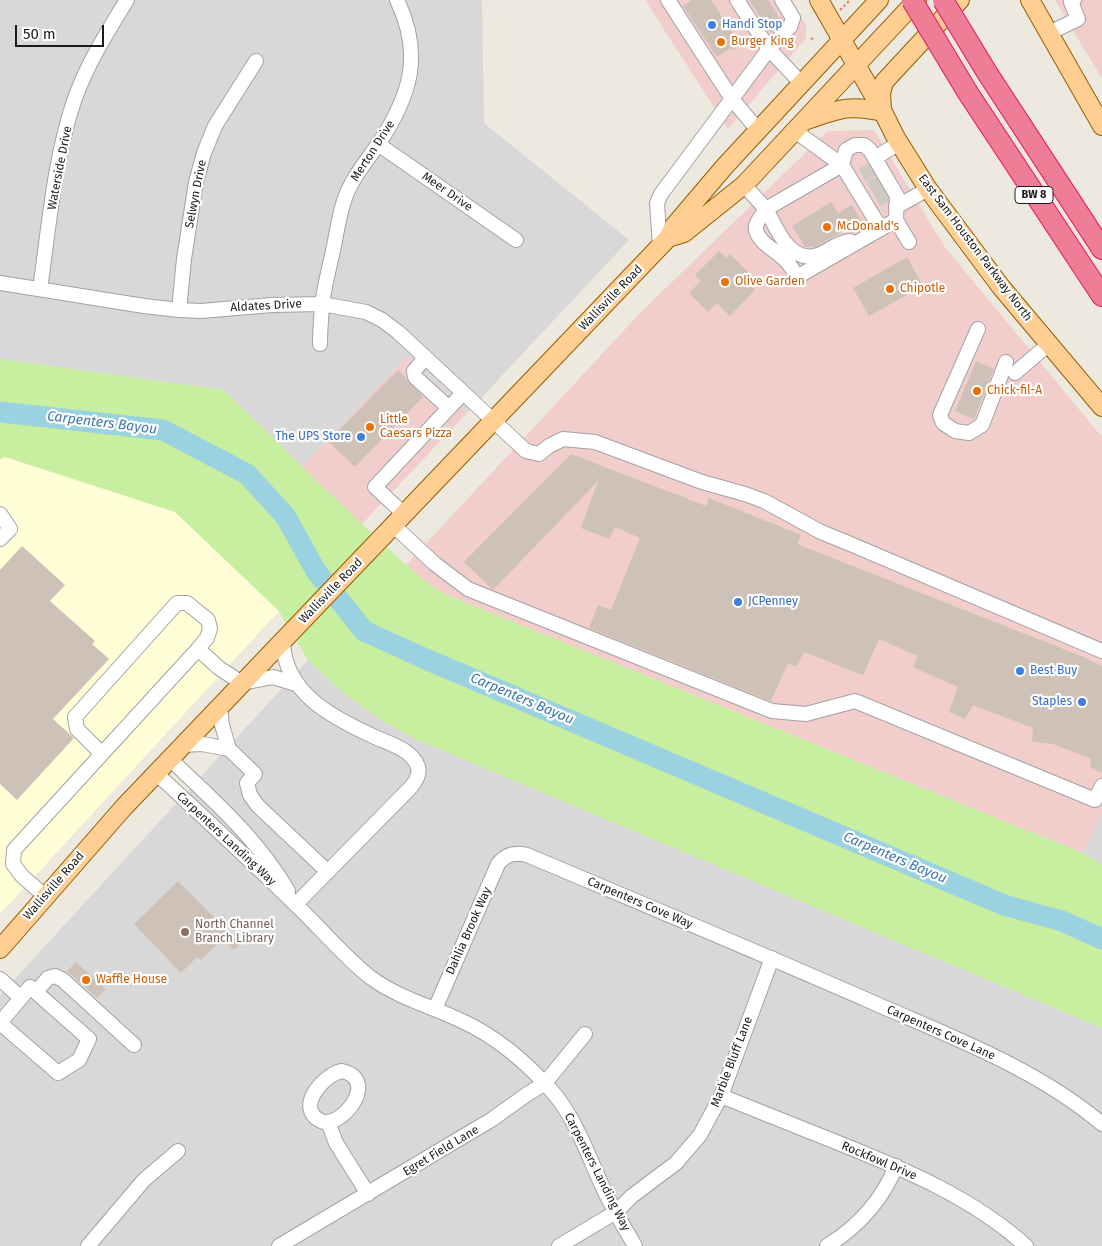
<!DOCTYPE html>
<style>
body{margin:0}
#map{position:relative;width:1102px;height:1246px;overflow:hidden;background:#eee9df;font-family:"Fira Sans",sans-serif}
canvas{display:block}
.scale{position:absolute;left:15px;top:25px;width:89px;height:22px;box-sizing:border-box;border:2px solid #1b1b1b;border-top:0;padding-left:6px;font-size:15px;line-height:18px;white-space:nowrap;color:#1b1b1b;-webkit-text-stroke:4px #fff;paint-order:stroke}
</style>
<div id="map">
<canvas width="1102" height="1246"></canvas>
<div class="scale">50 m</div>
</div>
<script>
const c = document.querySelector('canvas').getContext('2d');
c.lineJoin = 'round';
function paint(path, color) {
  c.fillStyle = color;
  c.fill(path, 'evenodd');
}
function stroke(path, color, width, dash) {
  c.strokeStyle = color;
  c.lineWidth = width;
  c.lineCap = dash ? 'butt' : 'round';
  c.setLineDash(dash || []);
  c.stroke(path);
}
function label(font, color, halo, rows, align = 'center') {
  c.font = font + ' "Fira Sans",sans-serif';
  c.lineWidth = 4.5;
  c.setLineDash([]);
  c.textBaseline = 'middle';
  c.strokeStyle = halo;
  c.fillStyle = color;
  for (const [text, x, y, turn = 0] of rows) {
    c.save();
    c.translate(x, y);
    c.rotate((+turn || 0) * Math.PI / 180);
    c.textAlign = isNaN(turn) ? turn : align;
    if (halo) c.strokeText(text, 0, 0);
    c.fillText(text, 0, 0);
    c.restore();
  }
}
paint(new Path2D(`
 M0 0H482L484 123 629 240 467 413 407 357 302 467 224 390 0 359Z
 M308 660 345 694 378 718 416 739 1102 1028V1246H0V995Z
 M1102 814V865L1083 853Z`), '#d9d8d8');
paint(new Path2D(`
 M645 0H792L806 25V38L728 129Z
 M1055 0H1102V79Z
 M874 130 944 246 1102 437V814L1083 853 447 595 428 584 406 565 641 312 828 131Z
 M407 357 467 413 362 524 302 467Z`), '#f1cdcc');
paint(new Path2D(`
 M5 456 175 512 279 611 0 914V459Z`), '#fffed7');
paint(new Path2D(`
 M0 359 224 390 302 467 406 565 428 584 447 595 1083 853 1102 865V1028L415 739 378 718 345 694 308 660 279 611 175 512 5 457 0 459Z`), '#c8ee9f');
stroke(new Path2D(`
 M0 412 163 430 247 474 286 517 316 571 364 631 428 660 1004 905 1062 921 1102 939`), '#9bd2e1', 21);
paint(new Path2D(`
 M692 0H711L740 45 732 50 731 48 717 57 683 6Z
 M749 0H768L782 22 771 33Z
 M831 202 838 213 852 205 865 226 853 233 849 232 847 229 815 247H805L792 226Z
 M719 251 727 258 730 254 754 278 749 283 755 290 730 316 717 303 708 312 689 293 701 281 695 275Z
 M907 257 923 286 869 316 853 288Z
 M976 361 994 369 974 419 955 411Z
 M398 370 423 397 355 467 328 441Z
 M571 454 706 506 709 498 801 535 797 544 1081 656 1102 666V773L1090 767 1091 759 1053 744 1032 742 1033 728 973 705 965 719 949 712 958 687 913 667 918 656 879 639 863 675 804 652 797 667 788 663 771 701 589 628 598 605 611 610 640 538 615 527 609 539 581 528 598 481 493 590 464 562Z
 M22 546 65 585 50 601 95 641 92 644 109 659 53 719 74 738 17 800 0 784V570Z
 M178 881 240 944 234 950 223 939 201 960 197 957 181 973 134 924Z
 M76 962 106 989 97 998 67 971Z`), '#cec1b8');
stroke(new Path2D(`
 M862 175 873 169
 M870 188 880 182
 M877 200 887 194`), '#cecac2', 14, [14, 7]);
const minor = new Path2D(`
 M668 0 732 99 758 130
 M737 0 769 49 801 83
 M1049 33 1078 19 1071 2 1074 0
 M795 131 842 165 881 229
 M378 144 516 240
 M875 158 899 143
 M744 185 766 209 842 165 846 150 855 145H864L870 150 897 196 896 220 909 242
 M896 207 928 189
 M766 209C763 214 757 221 756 226 754 241 778 251 786 261 791 265 794 272 797 277L896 220
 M766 209C776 227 788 261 814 256 826 254 834 243 850 241
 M660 246 657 203 661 194 769 49 790 27 793 18 782 0
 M0 283 144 306 179 310 201 311 272 305 322 304 366 312 382 320 398 332 526 451 539 454 549 446 563 439 595 442 702 482 745 494 764 501 821 532 848 543 1102 651
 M40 289C49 227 54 160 74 101 86 66 107 32 127 0
 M179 310 184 259 196 182 204 153 215 126 256 61
 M978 329 940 415 943 423 955 431 969 433 982 425 1006 362
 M320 344C320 331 321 319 322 306 324 286 330 266 334 246 337 231 339 216 344 201 351 179 366 162 379 143 411 95 423 54 397 0
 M425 358 414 371 415 377 449 408
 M1015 373 1049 344
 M0 514 10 529 0 539
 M404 514 375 487 463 393
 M393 525 435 564 468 589 772 711 806 714 855 701 1095 800 1102 786
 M283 641C284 693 333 718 375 737 386 742 401 747 409 754 422 766 421 775 411 787L296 904
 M220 707 222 725 229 749 255 774 247 783 250 795 258 806 328 872
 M183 745 202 744 229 749
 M101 753 77 729 75 717 177 603H187L208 620 210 629 207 638 198 649
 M170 759C213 800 258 839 288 891
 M156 773C202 816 249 859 294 903 320 927 342 955 370 977 398 998 431 1006 462 1021 497 1037 525 1061 551 1090 576 1118 588 1156 604 1190 613 1209 624 1227 635 1246
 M45 896 22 876 13 864 14 850 198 649 219 668 242 683 273 677 296 684
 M0 979 20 997
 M30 987 89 1039 79 1060 58 1073 0 1023Z
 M36 992 48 978 55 976 63 980 134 1045
 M435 1009 498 864C506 854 515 852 527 855 643 904 758 952 872 1002 951 1037 1036 1068 1102 1124
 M342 1071C381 1080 340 1130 321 1121 294 1108 324 1074 342 1071Z
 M721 1096C761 1112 801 1128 841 1144 906 1170 973 1198 1026 1246
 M328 1122 336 1143 368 1194
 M88 1246 144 1180 178 1151
 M279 1246 491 1120 526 1095 545 1083 585 1034
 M559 1246 616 1212 632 1196 676 1163 700 1135 721 1096 772 958
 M827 1246C859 1226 882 1201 896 1166`);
const major = new Path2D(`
 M819 0 882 110 896 138 928 189 1001 287 1102 407
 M1030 0 1102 126
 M882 109 881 93 884 82 960 0
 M807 120C839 109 849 104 883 112
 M668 238 684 233 744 185 917 0
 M0 949 124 807 668 238 674 226 725 166 879 0`);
const highway = new Path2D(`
 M986 71 1102 249
 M968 93 1102 296`);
stroke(minor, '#a2a2a2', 16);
stroke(major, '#925e00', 20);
stroke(highway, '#e61360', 22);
stroke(new Path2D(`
 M840 10 850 0
 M811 38 814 40`), '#ff6c5f', 2, [2.5, 2.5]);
stroke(minor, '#fff', 14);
stroke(major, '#ffce93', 18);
stroke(highway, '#ee7e96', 20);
const highwayBridge = new Path2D(`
 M912 0 968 93
 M943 0 986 71`);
stroke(highwayBridge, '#e61360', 22, []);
stroke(highwayBridge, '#ee7e96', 20);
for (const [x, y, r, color] of [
 [712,25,5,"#3f7fe0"],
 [721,42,5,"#e8710a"],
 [827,227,5,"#e8710a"],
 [725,282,5,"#e8710a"],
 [890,289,5,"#e8710a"],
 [977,391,5,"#e8710a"],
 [370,427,5,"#e8710a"],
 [361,437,5,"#3f7fe0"],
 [738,602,5,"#3f7fe0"],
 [1020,671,5,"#3f7fe0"],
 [1082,702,5,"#3f7fe0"],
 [185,932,5,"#8d6e63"],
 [86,980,5,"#e8710a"]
]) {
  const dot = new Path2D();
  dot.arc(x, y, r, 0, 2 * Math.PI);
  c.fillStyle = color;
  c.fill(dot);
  stroke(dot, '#fff', 2);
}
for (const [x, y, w] of [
 [1034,195,38]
]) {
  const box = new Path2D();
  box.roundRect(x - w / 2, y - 8.5, w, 17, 4);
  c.fillStyle = '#fff';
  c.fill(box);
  stroke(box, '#1b1b1b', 1);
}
label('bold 11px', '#1b1b1b', null, [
 ["BW 8",1034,195]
]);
label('12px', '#366cbe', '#fff', [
 ["Handi Stop",722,25],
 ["The UPS Store",351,437,"right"],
 ["JCPenney",748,602],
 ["Best Buy",1030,671],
 ["Staples",1072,702,"right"]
], 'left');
label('12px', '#c56008', '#fff', [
 ["Burger King",731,42],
 ["McDonald's",837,227],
 ["Olive Garden",735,282],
 ["Chipotle",900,289],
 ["Chick-fil-A",987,391],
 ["Little",380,420],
 ["Caesars Pizza",380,434],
 ["Waffle House",96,980]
], 'left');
label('12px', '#1b1b1b', '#fff', [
 ["Merton Drive",373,151,-57],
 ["Waterside Drive",60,168,-79],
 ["Meer Drive",447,192,35],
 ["Selwyn Drive",196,194,-79],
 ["East Sam Houston Parkway North",975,248,53],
 ["Wallisville Road",611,298,-46],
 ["Aldates Drive",266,306,-3],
 ["Wallisville Road",331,591,-46],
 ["Carpenters Landing Way",226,839,43],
 ["Wallisville Road",54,886,-49],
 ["Carpenters Cove Way",640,903,23],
 ["Dahlia Brook Way",469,931,-66],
 ["Carpenters Cove Lane",941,1033,24],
 ["Marble Bluff Lane",732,1062,-69],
 ["Egret Field Lane",441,1151,-31],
 ["Rockfowl Drive",879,1161,23],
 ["Carpenters Landing Way",597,1172,63]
]);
label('12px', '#785e54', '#fff', [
 ["North Channel",195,925],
 ["Branch Library",195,939]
], 'left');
label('italic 14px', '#3e77ab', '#fff', [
 ["Carpenters Bayou",102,423,7],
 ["Carpenters Bayou",522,699,23],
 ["Carpenters Bayou",895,858,23]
]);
</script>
